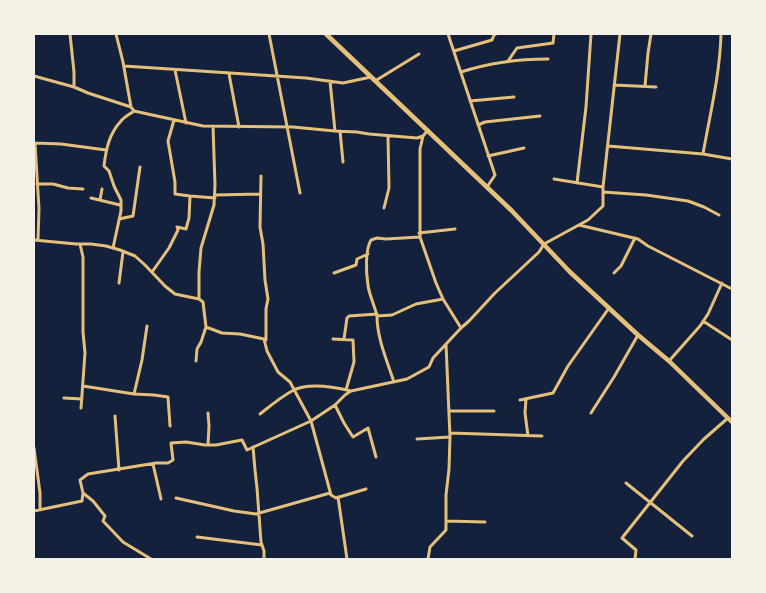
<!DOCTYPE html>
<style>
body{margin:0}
#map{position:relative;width:766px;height:593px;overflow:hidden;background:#14213d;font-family:"Asap Condensed",sans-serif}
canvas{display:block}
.frame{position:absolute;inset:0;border:35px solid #f6f1e7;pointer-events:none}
</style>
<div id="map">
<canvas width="766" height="593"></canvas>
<div class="frame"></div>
</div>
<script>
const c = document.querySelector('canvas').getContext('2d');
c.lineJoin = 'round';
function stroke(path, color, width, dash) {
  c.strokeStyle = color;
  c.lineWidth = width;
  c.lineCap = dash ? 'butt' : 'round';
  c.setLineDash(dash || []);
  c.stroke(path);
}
stroke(new Path2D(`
 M70 34 74 72V87
 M116 34 123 62 131 107 134 111 203 126 293 127 335 131 357 132 369 134 417 138 423 136
 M269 34 300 193
 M448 34 495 175 487 187
 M454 51 492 40 494 35 496 34
 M508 61 517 48 553 43 554 34
 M124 66 306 78 343 83 371 77
 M175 70 186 123
 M461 72C489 63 518 59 548 59
 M229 74 239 127
 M34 76 74 87 88 93 131 107
 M330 81 335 131
 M375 81 419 54
 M614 85 656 87
 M645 86 648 53 651 34
 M470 101 514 97
 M478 125 485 122 540 116
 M428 130 423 136 420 149V237L436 283 443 299 461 328
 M340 131 343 162
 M35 143 39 209 38 239
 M35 143 61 144 106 150
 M608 146 703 154 732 159
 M703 154C710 114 720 74 721 34
 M488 156 524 148
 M261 176 260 227 263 244 265 280 268 299 266 309V340
 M554 179 603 187
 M577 183 586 107 591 34
 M37 184H53L68 188 83 189
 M603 192 646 195 688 201 704 207 719 215
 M215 195 260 194
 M190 196 215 198
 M91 198 120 205
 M100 200 102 189
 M384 208 389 188 388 136
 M119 219 133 216 140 167
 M579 225 638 239 648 246 732 289
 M419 233 455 229
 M34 240 76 244H91L106 246 120 250 135 256 145 265 165 286 175 294 199 299
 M80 244 83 257V332L85 353 81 408
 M113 248 121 211V200L114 186 109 171 104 166C106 149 109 134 121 121 124 117 130 114 134 111
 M152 272 169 248 178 230 177 227 186 229 189 218 190 196 175 194V182L168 141 174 120
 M334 273 356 265 357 259 368 254
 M614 273 621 266 635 238
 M119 283 123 252
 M377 316C375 306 369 295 368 285 366 273 365 250 371 240L377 238 386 239 420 237
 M703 321 732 340
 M206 327 222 333 240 334 264 339 267 351 278 372 290 382 311 421 331 495 336 498 366 489
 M333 339 353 340 354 362 346 390
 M344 339 347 318 349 316 377 314
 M196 361 197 349 201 342 206 327 203 302 199 299V272L201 248 214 205 215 185 213 126
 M669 361 700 326 708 314 722 283
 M394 382C387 361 377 338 377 316L392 315 416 304 443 299
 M83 386 134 394 154 395 168 397 170 426
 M134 394 142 360 147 326
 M64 398 82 399
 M526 399 525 413 528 436
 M520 400 553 393 568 366 609 308
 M335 405 344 423 353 437 368 428 376 457
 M449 411H494
 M591 413 614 377 638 335
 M260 414C270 406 281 397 292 391 308 382 334 387 351 391
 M115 416 119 470
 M450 433 542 436
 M417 439 450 437
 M208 445 209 426 208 413
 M253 447 255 470 257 488 261 542 264 551V559
 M34 448 40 493V510
 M153 464 161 499
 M626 483 692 536
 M83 493 93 501 105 516 103 521 123 542 151 559
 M338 497 347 559
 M176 498 234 511 256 514 330 493
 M34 511 82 501 83 493 80 480 88 474 156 463H168L173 460 171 443 186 442 205 445H216L242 440 247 450 311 421 335 405 345 395 351 391 407 379 429 367 433 358 461 328 469 321 495 293 539 252 544 244 588 220 603 206V187L620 34
 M446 521 485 522
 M197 537 262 545
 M428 559 430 547 446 530V495L449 469 450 437 446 344
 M635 559 636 550 622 538 683 461 704 439 728 418`), '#e5c07b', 3);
stroke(new Path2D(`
 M326 34 512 211 570 272 638 335 669 361 732 422`), '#e5c07b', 4.5);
</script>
